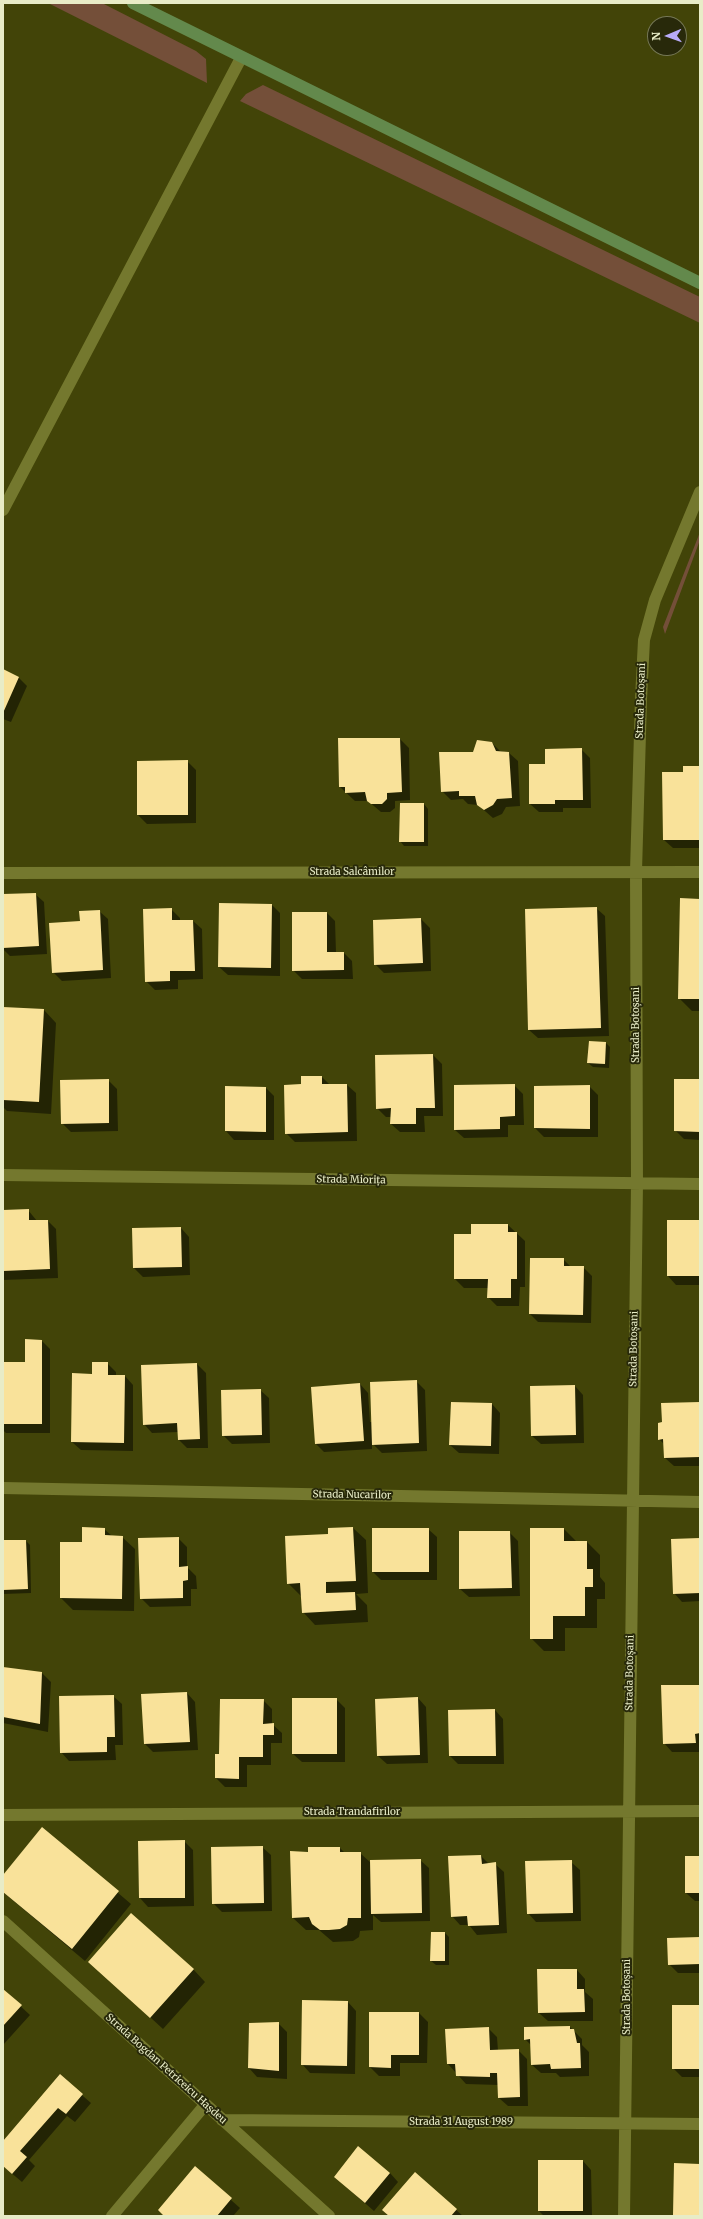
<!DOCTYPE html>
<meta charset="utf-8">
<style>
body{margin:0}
#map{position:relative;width:703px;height:2219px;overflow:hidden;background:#424408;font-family:Merriweather,serif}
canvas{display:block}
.frame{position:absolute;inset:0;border:4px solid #e8ecc7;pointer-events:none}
.north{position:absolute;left:647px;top:16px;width:40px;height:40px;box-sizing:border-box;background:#28290a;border:1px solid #757756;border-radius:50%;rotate:268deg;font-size:11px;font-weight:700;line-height:16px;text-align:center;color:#e8ecc7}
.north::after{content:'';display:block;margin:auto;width:14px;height:18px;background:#b8abf7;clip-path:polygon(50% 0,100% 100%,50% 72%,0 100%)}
</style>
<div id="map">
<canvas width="703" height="2219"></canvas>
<div class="frame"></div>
<div class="north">N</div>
</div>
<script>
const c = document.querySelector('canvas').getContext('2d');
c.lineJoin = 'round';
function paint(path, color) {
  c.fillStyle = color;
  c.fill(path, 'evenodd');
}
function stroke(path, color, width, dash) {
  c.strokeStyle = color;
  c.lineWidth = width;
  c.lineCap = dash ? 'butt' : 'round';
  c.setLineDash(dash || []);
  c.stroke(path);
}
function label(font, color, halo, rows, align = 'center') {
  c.font = font + ' Merriweather,serif';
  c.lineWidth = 4;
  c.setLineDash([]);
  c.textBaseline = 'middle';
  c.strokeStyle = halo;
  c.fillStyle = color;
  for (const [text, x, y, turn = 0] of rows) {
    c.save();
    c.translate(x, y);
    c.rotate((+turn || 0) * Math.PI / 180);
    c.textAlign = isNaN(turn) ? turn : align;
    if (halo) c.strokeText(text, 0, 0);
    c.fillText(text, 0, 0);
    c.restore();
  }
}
paint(new Path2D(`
 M48 3H102L196 51 206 59 207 83Z
 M263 85 700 297V323L240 101 246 94Z
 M700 532V540L665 634 663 627Z`), '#744f39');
paint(new Path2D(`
 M3 671 19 678 27 686 11 722 3 719Z
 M400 739 409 748 410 800 395 801V808L390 812H381L368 801H355L340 787Z
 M492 743 500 751 509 753 518 761 520 806 506 807 502 814 493 818 478 805 468 804 463 799 451 800 442 791 473 753Z
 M581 749 590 758 591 808H563V812H539L530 804 546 765Z
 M187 761 196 770V823L147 824 138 815Z
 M700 767V848H673L664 840Z
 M424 804 428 809V846H404L400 841Z
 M35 894 44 902 47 954 10 956 3 949V895Z
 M700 900V1011H692L679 998Z
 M272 905 280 913V976L228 975 219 967Z
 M596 908 605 916 609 1036 538 1038 529 1030Z
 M171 909 180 918V921H193L202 929 203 979 178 980V989L155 990 146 981Z
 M99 911 108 919 111 978 62 981 53 972Z
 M327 913 335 921 336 953H344L352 961 353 979H302L293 970Z
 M421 919 430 928 431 971 384 973 375 964Z
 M3 1008 44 1010 56 1023 51 1114 7 1111 3 1107Z
 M606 1043 610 1047 609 1068 593 1067 588 1063Z
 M433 1055 442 1064 443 1116H424L425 1132H400L391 1124V1117H386L377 1108Z
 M322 1077 330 1085H347L356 1093 357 1141 295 1142 286 1133 302 1085Z
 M108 1080 117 1089 118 1131 71 1132 62 1123Z
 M700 1080V1140L684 1139 675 1130Z
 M514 1085 523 1094 524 1125H508V1137L464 1138 455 1130Z
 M589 1086 598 1095V1137H544L535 1128V1087Z
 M266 1088 274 1096V1140H234L226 1131Z
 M28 1210 37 1221H48L56 1229 58 1278 3 1280V1211Z
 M700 1221V1285H676L668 1276Z
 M508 1225 525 1241V1287H520L519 1306H497L488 1297 489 1288H464L455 1279 473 1235Z
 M181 1228 189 1237 190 1275 143 1277 134 1268 133 1229Z
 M563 1259 571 1267H583L592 1276 591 1323 538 1322 530 1314Z
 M42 1341 50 1349V1433H6L3 1430V1363H26Z
 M107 1363 116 1372V1376H125L133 1385V1451L81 1450 72 1442 93 1375Z
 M197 1364 206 1373 208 1448H187L179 1440 178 1432 152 1433 144 1424Z
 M416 1381 425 1390 427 1451 382 1453 372 1443V1449L324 1452 316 1444 360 1384 368 1393 370 1422H372Z
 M575 1386 583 1395 584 1443 541 1444 532 1436Z
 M260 1390 269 1398 270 1443 232 1444 223 1435Z
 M700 1403V1466H674L665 1458 664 1444 659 1439Z
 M492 1404 500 1413 499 1454 459 1453 450 1445Z
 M353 1528 366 1540 368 1593 356 1594 367 1605 368 1622 315 1625 303 1612 301 1596 288 1583 329 1535V1529Z
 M104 1529 112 1536 122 1537 135 1549 134 1611 73 1610 61 1598 83 1543Z
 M428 1529 437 1537V1580H381L373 1572Z
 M564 1529 577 1542H587L600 1555V1577L605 1583V1599H597V1628H565V1651H544L531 1638Z
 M509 1532 518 1541 520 1596 469 1597 460 1589Z
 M178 1538 187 1547V1567L196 1576 197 1589H191V1606L150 1607 141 1598Z
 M700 1539V1601L682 1602 674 1593Z
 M3 1541H26L30 1545 31 1593 3 1594Z
 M3 1668 42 1673 51 1682 48 1732 3 1723Z
 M700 1686V1752H672L664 1743Z
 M187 1693 195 1702 198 1750 153 1752 145 1744Z
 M113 1696 122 1704 123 1745H115L116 1760 69 1761 61 1752Z
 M418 1698 426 1707 428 1763 387 1764 378 1756Z
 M336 1699 345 1708V1762H302L293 1754Z
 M263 1700 272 1709V1724L282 1733V1743H271V1765H247V1787H225L216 1778 220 1755Z
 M495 1710 503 1719 504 1764H458L450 1756Z
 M42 1828 131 1904 85 1961 3 1892V1876Z
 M184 1841 193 1850 194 1906 148 1907 140 1898Z
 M262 1847 271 1855 272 1911 222 1912 213 1903Z
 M340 1848 345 1853H360L371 1863 420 1860 429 1868 430 1921 381 1922 373 1915V1930L360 1931 359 1937 353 1941 333 1942 319 1930H306L293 1918 291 1852 310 1853Z
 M481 1856 489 1864H495L504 1872 507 1933 477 1935 469 1925H460L452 1916Z
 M700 1857V1901H695L686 1893Z
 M571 1862 580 1870 581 1921 536 1922 528 1913Z
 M432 1933H445L449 1937V1965H436L431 1961Z
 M700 1938V1973H678L669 1964Z
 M90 1962 193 1969 205 1982 163 2029Z
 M577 1970 585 1979V1992L593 1999V2021H548L539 2013Z
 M3 1990 30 2015 3 2045Z
 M348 2002 356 2011 355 2074 310 2073 302 2064Z
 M700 2006V2077H682L673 2068Z
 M370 2013H419L428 2022 427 2063H400V2076H379L370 2067Z
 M278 2023 287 2032V2079L257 2077 249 2068Z
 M570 2027 582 2039V2045L589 2052V2076L560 2077 556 2073H541L532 2065V2046L525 2039Z
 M488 2028 497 2037 498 2051 518 2050 527 2059 528 2106H508L499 2098V2085L466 2084 448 2064Z
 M60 2076 91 2103 75 2122 67 2116 29 2160 35 2166 22 2182 3 2166V2142Z
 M583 2161 591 2170 592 2216H544L539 2211Z
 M700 2165V2216H675L674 2214Z
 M195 2168 240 2208 233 2216H165Z
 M390 2173 398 2182 374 2211 335 2177Z
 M415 2174 456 2210 463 2216H389Z`), '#0007');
paint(new Path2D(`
 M3 669 19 677 3 713Z
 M338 738H400L402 792 387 793V799L382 804H371L367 801 365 792 345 793V787H339Z
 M477 740 492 742 496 751 509 752 512 798 497 799 493 805 484 810 477 805 475 796H459V791L441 792 439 752H473Z
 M582 748 583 800H555V804H529V764H545V749Z
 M188 760V815H137V761Z
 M683 766H700V840H663L662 772H683Z
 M400 803H424V842H399Z
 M36 893 39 946 3 948V894Z
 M680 898 700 899V999H678Z
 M219 903 272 904 271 968 218 967Z
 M597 907 601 1028 528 1030 525 909Z
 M172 908V920H193L195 971H170V981L145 982 143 909Z
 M100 910 103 970 52 973 49 923 80 921 79 911Z
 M292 912H327V952H344V970L292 971Z
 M421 918 423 963 374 965 373 920Z
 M3 1007 44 1009 39 1102 3 1100Z
 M589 1041 606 1042 605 1064 587 1063Z
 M433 1054 435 1108H416V1124H390L391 1108 376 1109 375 1055Z
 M301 1076H322V1084H347L348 1132 285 1134 284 1085 301 1084Z
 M109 1079V1123L61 1124 60 1080Z
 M674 1079H700V1132L674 1131Z
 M515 1084V1116L500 1117V1129L454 1130V1085Z
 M590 1085V1129L534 1128V1086Z
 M225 1086 266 1087V1132L225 1131Z
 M29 1209V1220H48L50 1269 3 1271V1210Z
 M667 1220H700V1276H667Z
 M471 1224H508V1232H517V1279H511V1298H487L488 1279H454V1234H471Z
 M181 1227 182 1267 133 1268 132 1228Z
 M530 1258H564V1266H584L583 1315 529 1314Z
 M25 1339 42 1340V1424H3V1362H25Z
 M92 1362H108V1375H125L124 1443 71 1442 72 1373 92 1374Z
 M197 1363 200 1439 178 1440 177 1423 143 1425 141 1365Z
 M417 1380 419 1443 372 1445 370 1382Z
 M360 1383 364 1441 315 1444 311 1387Z
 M575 1385 576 1435 531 1436 530 1386Z
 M261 1389 262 1435 222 1436 221 1390Z
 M451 1402 492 1403 491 1446 449 1445Z
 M700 1402V1457L664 1458 663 1439 658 1440V1423L662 1422 661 1403Z
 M82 1527 105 1528V1535L123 1536 122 1599 60 1598V1542H82Z
 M353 1527 356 1581 326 1582V1593L355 1592 356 1610 302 1613 300 1583 287 1584 285 1536 328 1534V1528Z
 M372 1528H429V1572H372Z
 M530 1528H564V1541H587V1569H593V1587H585V1616H553V1639H530Z
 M459 1531H510L512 1588 459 1589Z
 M179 1537V1567L188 1566V1580L183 1581V1598L140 1599 138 1538Z
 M700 1538V1593L673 1594 671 1539Z
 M3 1540H26L28 1589 3 1590Z
 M3 1667 42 1672 40 1724 3 1717Z
 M661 1685H700V1733L695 1734 696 1743 663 1744Z
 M187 1692 190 1742 144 1744 141 1694Z
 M114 1695 115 1737H107V1752L60 1753 59 1696Z
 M418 1697 420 1755 377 1756 375 1699Z
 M292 1698H337V1754H292Z
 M220 1699H264L263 1724 274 1723V1735H263V1757H239V1779L215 1778V1754H219Z
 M495 1709 496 1756H449L448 1710Z
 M42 1827 119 1891 72 1949 3 1892V1875Z
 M185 1840V1898H139L138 1841Z
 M263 1846 264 1903 212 1904 211 1847Z
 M308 1847H340V1852H361V1918H348L347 1925 340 1929 329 1930H320L312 1924 309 1917 292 1918 290 1851 308 1852Z
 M481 1855 482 1864 496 1862 499 1925 468 1926 467 1916 451 1917 448 1856Z
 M685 1856H700V1893H685Z
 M421 1859 422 1913 371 1914 370 1860Z
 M572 1860 573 1913 527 1914 525 1861Z
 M131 1913 194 1969 150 2018 88 1962Z
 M431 1932H445V1961H430Z
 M700 1937V1964L668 1965 667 1938Z
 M537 1969H577V1989H584L585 2012 538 2013Z
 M3 1989 22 2005 3 2026Z
 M302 2000 348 2001 347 2066 301 2065Z
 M672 2005H700V2069H672Z
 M369 2012H419V2055H391V2068L369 2067Z
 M279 2022V2071L248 2068 249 2023Z
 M570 2026V2029H574L577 2043H580L581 2068 551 2069 550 2064 531 2065 530 2039 524 2040V2027Z
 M489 2027 490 2050 519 2049 520 2097 498 2098 497 2073H490V2077L456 2076 455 2064H447L445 2029Z
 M60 2074 83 2094 66 2114 58 2108 20 2151 27 2157 12 2174 3 2166V2141Z
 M358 2146 390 2173 365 2203 334 2177Z
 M538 2160H583V2211H538Z
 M674 2163 700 2164V2215H673Z
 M195 2166 232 2198 217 2216H164L158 2210Z
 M415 2172 457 2209 451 2216H389L382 2210Z`), '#f9e29a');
stroke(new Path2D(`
 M3 510 241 58
 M3 873 700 872
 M3 1175 700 1184
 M3 1488 700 1502
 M3 1815 700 1811
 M3 1921 329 2216
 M222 2120 700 2124
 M112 2216 205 2105
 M624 2216 637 1183 636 871 641 699 644 640 655 600 700 492`), '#74782e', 12);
stroke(new Path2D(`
 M133 3 700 283`), '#63894c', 12);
label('10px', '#e8ecc7', '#28290a', [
 ["Strada Botoșani",641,701,-88],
 ["Strada Salcâmilor",352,872],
 ["Strada Botoșani",636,1025,-90],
 ["Strada Miorița",351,1180,1],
 ["Strada Botoșani",634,1349,-89],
 ["Strada Nucarilor",352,1495,1],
 ["Strada Botoșani",630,1673,-89],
 ["Strada Trandafirilor",352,1812],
 ["Strada Botoșani",627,1997,-90],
 ["Strada Bogdan Petriceicu Hașdeu",166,2069,42],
 ["Strada 31 August 1989",461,2122]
]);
</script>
